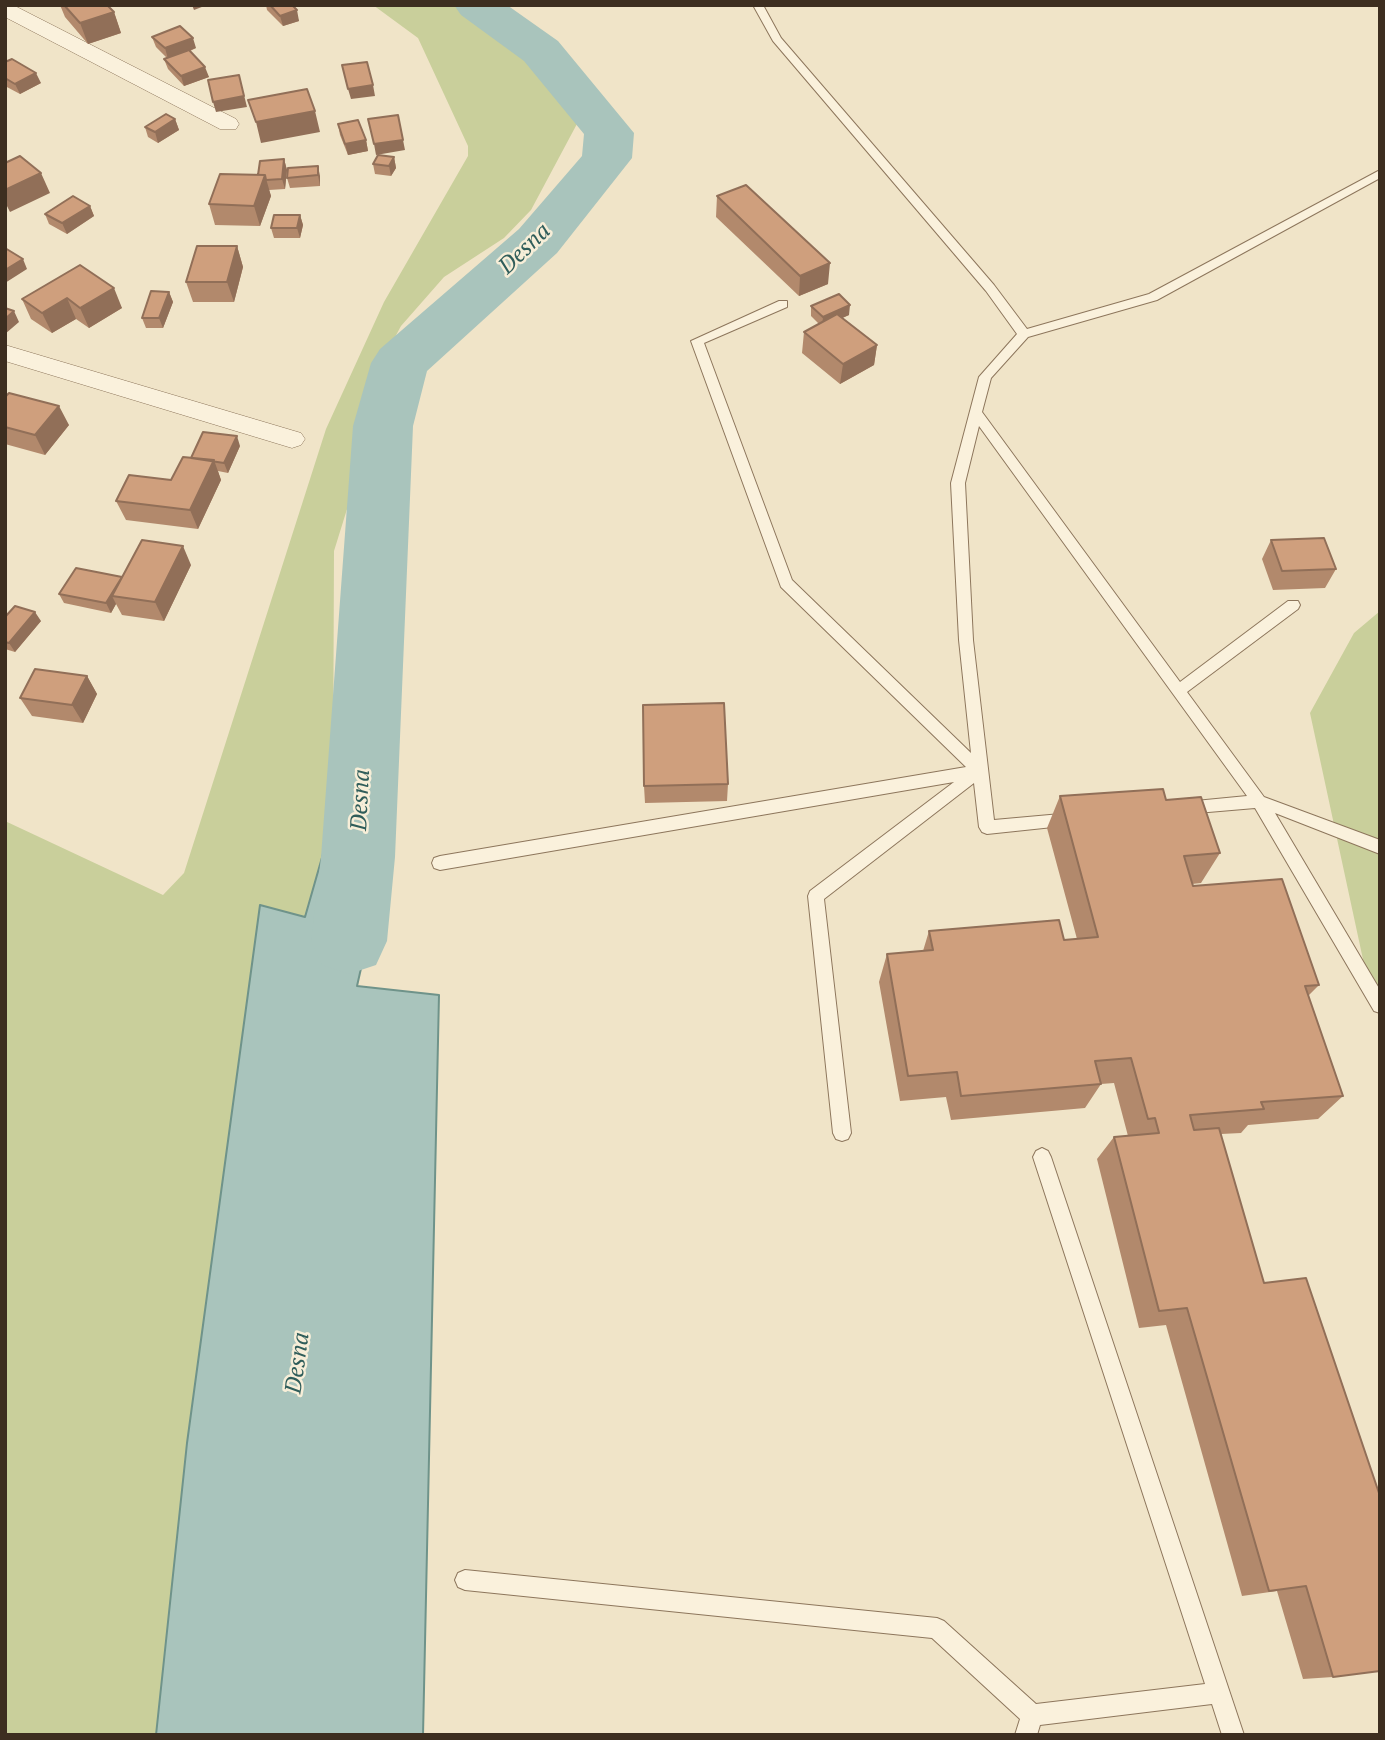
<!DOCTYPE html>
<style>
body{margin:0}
#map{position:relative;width:1385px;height:1740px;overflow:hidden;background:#f0e4c8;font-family:"PT Serif",serif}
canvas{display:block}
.frame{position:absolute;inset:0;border:7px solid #3d2e20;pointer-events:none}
</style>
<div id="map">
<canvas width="1385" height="1740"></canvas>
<div class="frame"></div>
</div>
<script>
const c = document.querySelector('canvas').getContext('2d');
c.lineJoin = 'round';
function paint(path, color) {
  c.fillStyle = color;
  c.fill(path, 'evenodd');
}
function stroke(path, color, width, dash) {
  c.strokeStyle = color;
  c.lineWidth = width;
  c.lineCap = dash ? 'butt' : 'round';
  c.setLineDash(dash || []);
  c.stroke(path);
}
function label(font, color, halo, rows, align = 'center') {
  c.font = font + ' "PT Serif",serif';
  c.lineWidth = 5;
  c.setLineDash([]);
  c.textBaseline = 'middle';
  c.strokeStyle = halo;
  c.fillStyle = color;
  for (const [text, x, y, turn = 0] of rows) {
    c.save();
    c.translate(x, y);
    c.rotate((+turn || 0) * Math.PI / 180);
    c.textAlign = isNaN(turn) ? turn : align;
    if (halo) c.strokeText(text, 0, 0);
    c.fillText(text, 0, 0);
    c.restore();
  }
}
paint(new Path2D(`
 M373 5H493C529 39 572 70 578 122L531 210 504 238 444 277 401 326 381 363 374 381 361 464 334 551 333 784 323 854 305 917 261 905 187 1443 156 1735H5V821L163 895 184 873 326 429 384 302 468 156V146L418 38Z
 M1380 611V1015L1370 992 1310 713 1354 633Z`), '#c9cf9b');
const water = new Path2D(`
 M393 828 357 986 439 995 423 1735H156L187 1443 260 905 305 917 323 854Z`);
paint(water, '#a9c4bc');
stroke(water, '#6f938a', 2);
paint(new Path2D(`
 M454 5H507L558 41 634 133 632 158 557 253 427 371 413 426 395 857 387 941 376 965 349 974 322 965 311 941 321 857 353 426 371 363 380 349 519 229 582 156 584 134 524 61 461 15Z`), '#a9c4bc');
const service = new Path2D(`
 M753 5H763L781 38 994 285 1027 329 1149 294 1380 170V178L1157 300 1028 337 991 378 982 412 1180 682 1288 601H1298L1300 605 1298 609 1187 692 1264 797 1380 840V854L1275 813 1380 990V1013L1374 1011 1255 808 1185 814 1180 813 1177 808 1180 803 1185 802 1247 796 979 426 965 483 973 640 994 820 1072 813 1077 814 1080 819 1077 824 1072 825 987 834 982 832 979 827 974 783 824 899 851 1133 848 1139 842 1141 836 1139 833 1133 808 896 810 891 954 782 440 870 434 868 432 863 434 858 440 856 966 767 781 587 691 341 779 301H787V307L704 343 792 580 971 753 959 640 951 483 979 377 1017 334 986 291 773 41Z
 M1042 1148 1048 1151 1051 1157 1244 1735H1222L1212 1704 1040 1725 1037 1735H1015L1020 1719 932 1638 465 1590 458 1587 455 1580 458 1573 465 1570 937 1618 944 1621 1036 1704 1205 1684 1033 1157 1036 1151Z`);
const minor = new Path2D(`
 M5 5H13L236 119 239 124 236 129H220L5 17Z
 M5 345 301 433 305 439 301 445 292 448 5 361Z`);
stroke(service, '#8d765c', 2);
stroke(minor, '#8d765c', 1);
paint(service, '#faf1dc');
paint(minor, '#faf1dc');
paint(new Path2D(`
 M60 5H107L114 12 121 33 88 44 65 17Z
 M266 5H292L299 21 283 26 267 10Z
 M152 37 196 48 190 51 209 77 184 86 168 69 164 59 167 58 156 47Z
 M5 62 41 83 20 94 5 86Z
 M175 119 179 130 158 143 148 137 145 127Z
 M338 124 366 140 368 151 348 155 340 135Z
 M394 157 396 168 391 176 375 174 373 164Z
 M284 159 287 170 285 189 269 190 271 196 260 226 215 225 209 204Z
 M288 168 320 176V186L290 188 287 178Z
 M717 196 828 284 799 296 716 217Z
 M90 206 94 216 67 234 49 224 45 214Z
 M300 215 303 225 300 238H274L271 228Z
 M237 246 243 267 234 302H193L186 282Z
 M80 265 122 308 89 328 76 319 52 333 31 319 22 299Z
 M169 292 173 302 163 328H146L142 318Z
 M811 306 849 315 842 318 877 345 874 365 840 384 802 353 804 332 819 324 811 316Z
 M5 397 69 425 45 455 5 444Z
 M240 446 228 473 218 471 221 480 198 529 126 520 116 501 171 480Z
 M1271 540 1336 569 1325 588 1273 590 1262 559Z
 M191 565 164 621 122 615 116 604 111 613 64 603 59 594 122 577Z
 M5 617 41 621 15 652 5 649Z
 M87 676 97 694 83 723 32 716 20 698Z
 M728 784 727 801 645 803 644 786Z
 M1060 796 1166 800 1220 853 1201 883 1192 884 1193 886 1319 985 1308 996 1343 1096 1318 1119 1248 1125 1241 1133 1221 1134 1333 1677 1303 1679 1277 1591 1242 1596 1166 1325 1139 1328 1097 1159 1114 1137 1128 1136 1114 1083 1101 1084 1085 1108 951 1120 946 1097 900 1101 879 982 887 954 923 951 929 931 1064 940 1077 939 1047 828Z`), '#b2896c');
paint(new Path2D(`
 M192 5H207L194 10Z
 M297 10 299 21 283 26 280 16Z
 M114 12 121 33 88 44 80 23Z
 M193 38 196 48 168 59 165 48Z
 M205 67 209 77 184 86 181 76Z
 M36 73 41 83 20 94 15 84Z
 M239 75 247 107 216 112 213 102Z
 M373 85 375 96 351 99 348 89Z
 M315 111 320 132 261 143 256 122Z
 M175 119 179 130 158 143 155 132Z
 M366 140 368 151 348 155 345 144Z
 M403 140 405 150 376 155 374 144Z
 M394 157 396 168 391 176 389 166Z
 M284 159 287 170 285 189 282 179Z
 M318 166 320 176V186L318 175Z
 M41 173 50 193 10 212 5 202V190Z
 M265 175 271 196 260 226 254 206Z
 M90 206 94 216 67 234 62 223Z
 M300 215 303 225 300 238 297 228Z
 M237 246 243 267 234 302 227 282Z
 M23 259 27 269 5 283V270Z
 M830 263 828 284 799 296 800 276Z
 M114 288 122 308 89 328 80 308Z
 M169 292 173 302 163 328 159 318Z
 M67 298 76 319 52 333 42 313Z
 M850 305 849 315 822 327 823 317Z
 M14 311 19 322 5 334V319Z
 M877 345 874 365 840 384 843 364Z
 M59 406 69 425 45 455 35 435Z
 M237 436 240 446 228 473 224 463Z
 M214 460 221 480 198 529 190 510Z
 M183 546 191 565 164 621 155 602Z
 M122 577 112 596 116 604 111 613 106 603Z
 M35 612 41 621 15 652 9 643Z
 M87 676 97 694 83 723 72 705Z`), '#916f58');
const building = new Path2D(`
 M64 5H107L114 12 80 23Z
 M270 5H292L297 10 280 16Z
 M180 26 193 38 165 48 152 37Z
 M189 50 205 67 181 76 164 59Z
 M12 59 36 73 15 84 5 78V62Z
 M367 62 373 85 348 89 342 65Z
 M239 75 244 96 213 102 208 80Z
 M307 89 315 111 256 122 248 100Z
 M166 114 175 119 155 132 145 127Z
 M398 115 403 140 374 144 368 119Z
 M358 120 366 140 345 144 338 124Z
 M378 155 394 157 389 166 373 164Z
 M20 156 41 173 5 190V163Z
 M284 159 282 179 266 180 265 175H258L260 161Z
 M318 166V175L287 178 288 168Z
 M220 174 265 175 254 206 209 204Z
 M746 185 830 263 800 276 717 196Z
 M73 196 90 206 62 223 45 214Z
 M274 215H300L297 228H271Z
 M197 246H237L227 282H186Z
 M5 248 23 259 5 270Z
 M80 265 114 288 80 308 67 298 42 313 22 299Z
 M151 291 169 292 159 318H142Z
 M839 294 850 305 823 317 811 306Z
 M5 308 14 311 5 319Z
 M837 314 877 345 843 364 804 332Z
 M9 393 59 406 35 435 5 427V397Z
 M203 432 237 436 224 463 191 458Z
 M183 457 214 460 190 510 116 501 129 475 171 480Z
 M1324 538 1336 569 1282 571 1271 540Z
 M142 540 183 546 155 602 112 596Z
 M76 568 122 577 106 603 59 594Z
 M15 606 35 612 9 643 5 642V617Z
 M35 669 87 676 72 705 20 698Z
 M724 703 728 784 644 786 643 705Z
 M1163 789 1166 800 1201 797 1220 853 1184 856 1193 886 1282 879 1319 985 1305 986 1343 1096 1261 1102 1264 1109 1190 1115 1194 1130 1219 1128 1264 1283 1306 1278 1380 1496V1671L1333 1677 1306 1586 1269 1591 1187 1308 1159 1311 1114 1137 1159 1133 1155 1118 1148 1119 1131 1058 1095 1061 1101 1084 961 1096 957 1072 908 1076 887 954 933 950 929 931 1059 920 1064 940 1098 937 1060 796Z`);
paint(building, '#cf9f7d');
stroke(building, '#916f58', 2);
label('italic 23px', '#2f5d5a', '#f7eed8', [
 ["Desna",525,249,-44],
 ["Desna",361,800,-87],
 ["Desna",298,1363,-82]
]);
</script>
